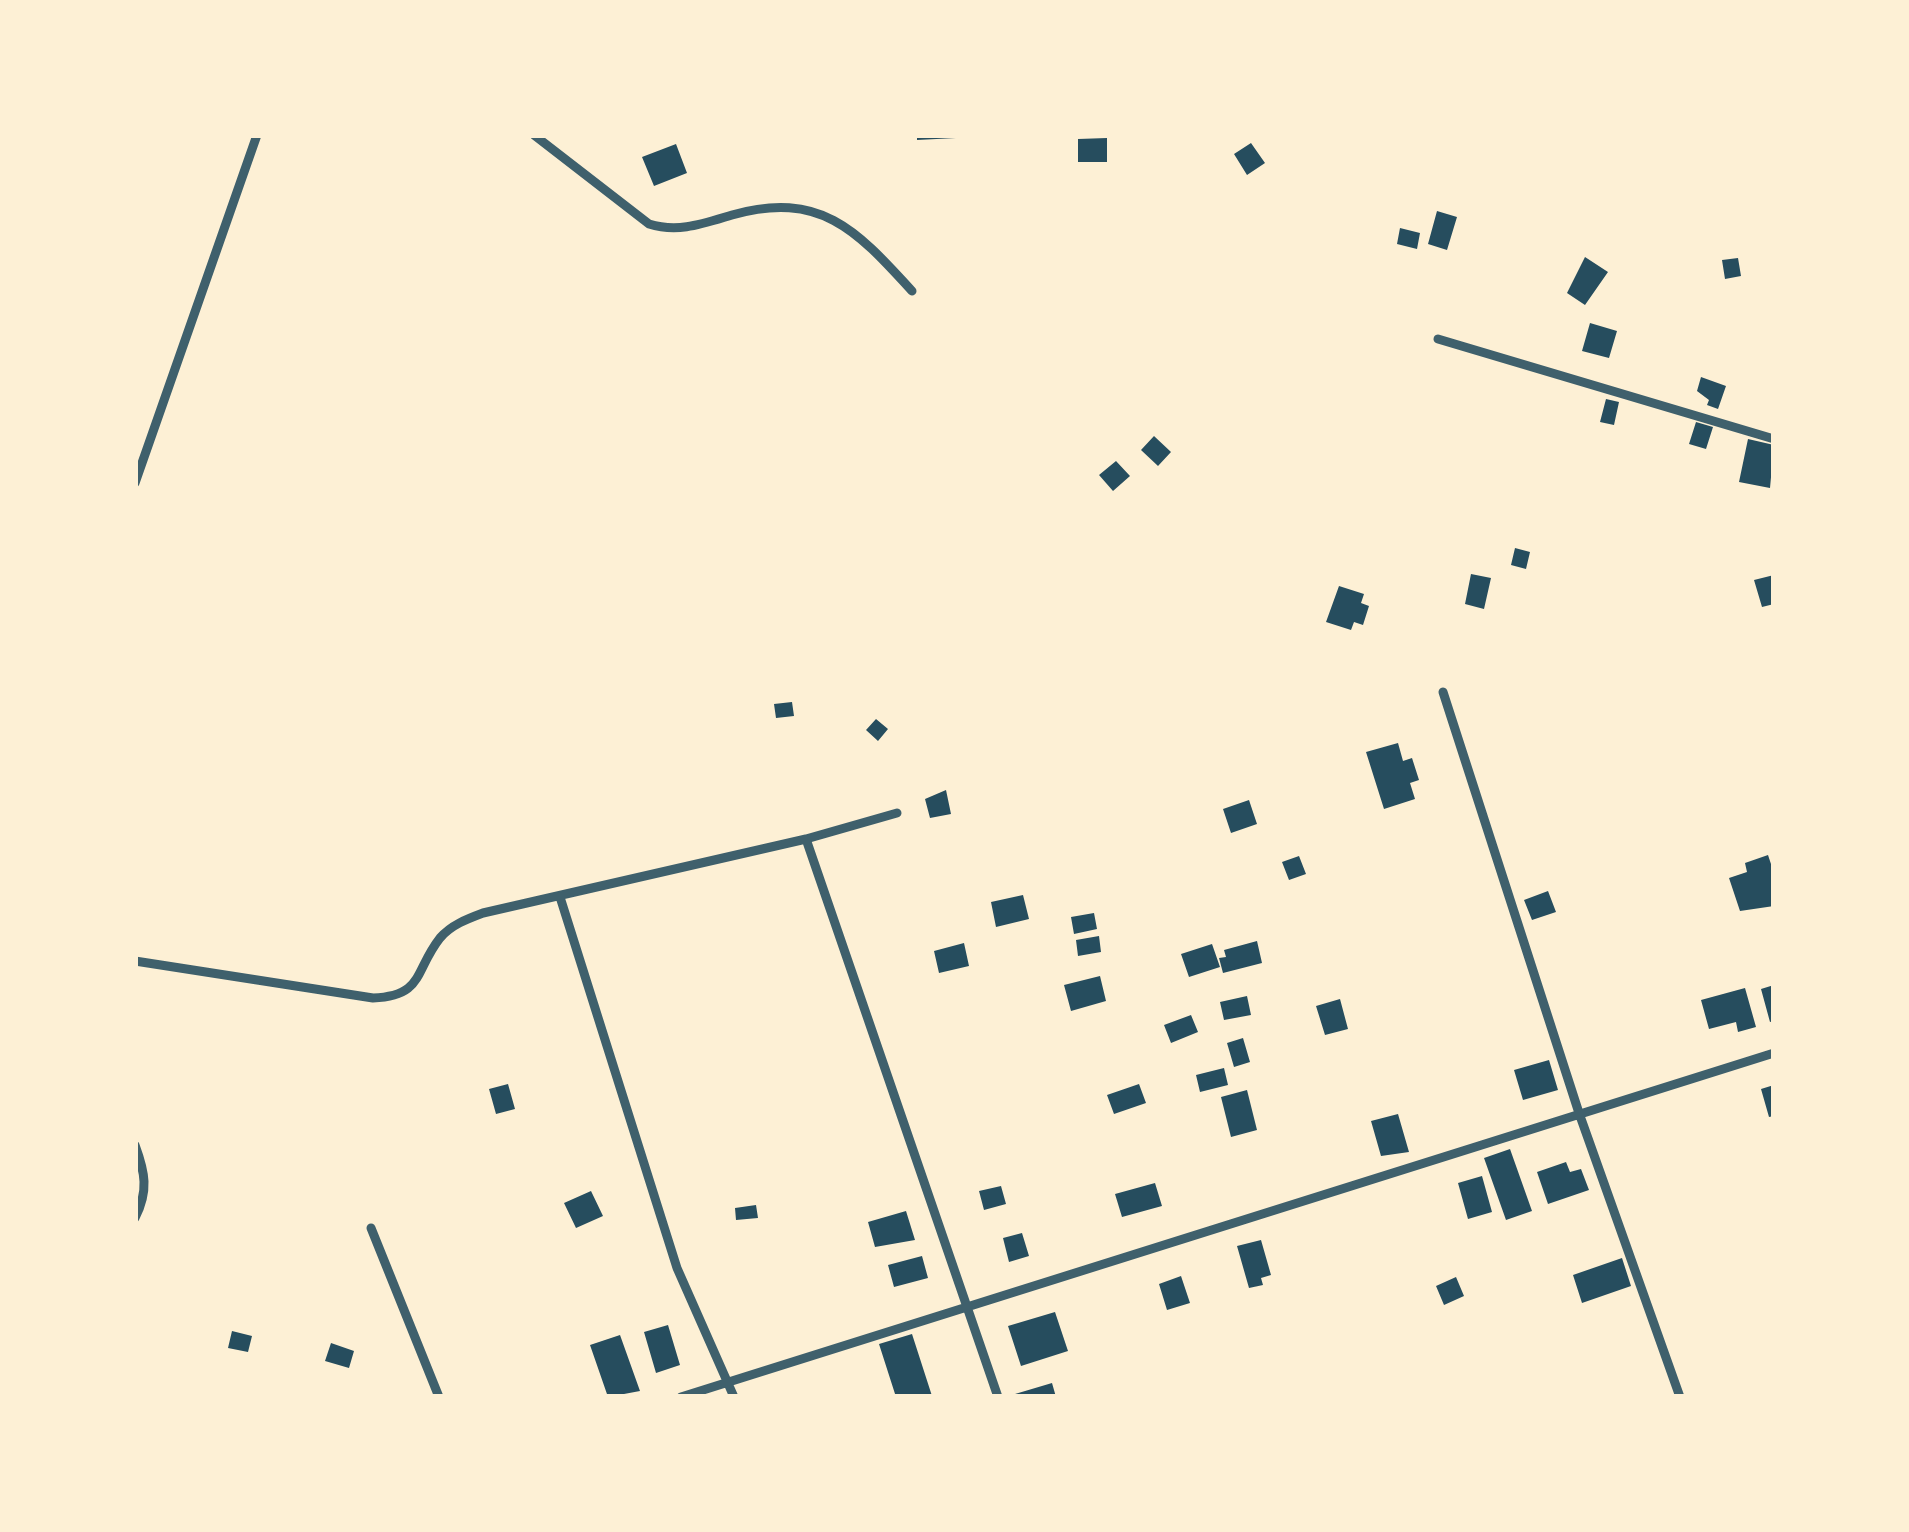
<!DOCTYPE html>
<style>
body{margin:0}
#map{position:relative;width:1909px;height:1532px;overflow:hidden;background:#fdf0d5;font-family:Jost,sans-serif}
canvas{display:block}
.frame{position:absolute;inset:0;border:138px solid #fdf0d5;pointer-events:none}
</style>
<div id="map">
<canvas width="1909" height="1532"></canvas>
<div class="frame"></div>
</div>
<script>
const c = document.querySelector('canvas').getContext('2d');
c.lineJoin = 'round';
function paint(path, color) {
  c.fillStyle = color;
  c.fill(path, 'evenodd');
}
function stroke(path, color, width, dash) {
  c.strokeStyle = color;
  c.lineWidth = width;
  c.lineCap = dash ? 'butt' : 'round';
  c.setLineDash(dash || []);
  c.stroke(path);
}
paint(new Path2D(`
 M917 135H955L956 138 917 140Z
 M1107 138V162H1078V139Z
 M1251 143 1265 163 1247 175 1234 154Z
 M676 144 687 173 654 186 642 157Z
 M1437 211 1457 217 1447 250 1428 244Z
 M1400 228 1420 233 1417 249 1397 244Z
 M1585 257 1608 272 1585 305 1567 293Z
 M1738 258 1741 276 1725 279 1722 260Z
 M1590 323 1617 331 1609 358 1582 351Z
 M1701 377 1726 386 1718 409 1707 405 1709 400 1697 391Z
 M1606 399 1619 402 1614 425 1600 422Z
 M1696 422 1713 427 1706 449 1689 444Z
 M1154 436 1171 452 1158 466 1141 450Z
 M1748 439 1774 445 1770 488 1739 482Z
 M1116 461 1130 476 1113 491 1099 475Z
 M1515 548 1530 552 1526 569 1511 565Z
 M1471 574 1491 578 1484 609 1465 604Z
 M1774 575V604L1762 607 1754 580Z
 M1339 586 1364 594 1361 603 1369 606 1363 625 1354 622 1351 630 1326 622Z
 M792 702 794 716 776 718 774 704Z
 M876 719 888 729 878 741 866 730Z
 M1398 743 1403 761 1412 758 1419 780 1410 783 1415 799 1384 809 1366 752Z
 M946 790 951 814 930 818 925 799Z
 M1249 800 1257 824 1231 833 1223 809Z
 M1768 855 1774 873V906L1740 911 1729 878 1747 872 1745 863Z
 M1299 856 1306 874 1289 880 1282 862Z
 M1548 891 1556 912 1532 920 1524 900Z
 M1023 895 1029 919 996 927 991 902Z
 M1094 913 1097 929 1074 934 1071 917Z
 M1099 936 1101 952 1078 956 1076 940Z
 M1257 941 1262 963 1223 973 1219 958 1226 957 1224 950Z
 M964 943 969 966 939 973 934 951Z
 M1212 944 1220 967 1189 977 1181 954Z
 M1100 976 1106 1001 1071 1011 1064 985Z
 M1774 985V1021L1770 1022 1761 989Z
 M1745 988 1756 1027 1738 1032 1736 1022 1709 1029 1701 1000Z
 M1247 996 1251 1015 1224 1020 1220 1002Z
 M1340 999 1348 1029 1325 1035 1316 1006Z
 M1191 1015 1198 1032 1171 1043 1164 1025Z
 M1243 1038 1250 1062 1234 1067 1227 1043Z
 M1549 1060 1558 1090 1523 1100 1514 1070Z
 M1224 1068 1228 1085 1200 1092 1196 1075Z
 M508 1084 515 1109 496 1114 489 1089Z
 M1139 1084 1146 1103 1114 1114 1107 1095Z
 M1774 1085V1116L1769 1117 1761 1089Z
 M1247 1090 1257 1130 1231 1137 1221 1097Z
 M1398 1114 1409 1152 1381 1156 1371 1121Z
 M1510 1149 1532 1211 1506 1220 1484 1158Z
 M1566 1162 1570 1172 1581 1169 1589 1190 1548 1204 1537 1172Z
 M1482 1176 1492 1212 1468 1219 1458 1183Z
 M1155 1183 1162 1206 1122 1217 1115 1194Z
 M1001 1186 1006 1204 984 1210 979 1191Z
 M591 1191 603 1216 576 1228 564 1203Z
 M756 1205 758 1218 736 1220 735 1208Z
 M906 1211 915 1240 875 1247 868 1222Z
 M1022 1233 1029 1256 1009 1262 1003 1238Z
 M1261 1240 1271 1275 1261 1278 1263 1285 1249 1288 1237 1246Z
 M922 1256 928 1278 894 1287 888 1265Z
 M1622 1258 1631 1286 1582 1303 1573 1275Z
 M1181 1276 1190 1303 1167 1310 1159 1284Z
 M1456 1277 1464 1296 1444 1305 1436 1286Z
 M1055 1312 1068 1351 1021 1366 1008 1326Z
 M668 1325 680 1365 656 1373 644 1332Z
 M232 1331 252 1336 248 1352 228 1348Z
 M912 1334 932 1396 896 1397 879 1344Z
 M620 1335 640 1391 608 1397 590 1345Z
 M331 1343 354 1351 349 1368 325 1361Z
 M1052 1383 1056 1397H1016L1015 1394Z`), '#264d5e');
stroke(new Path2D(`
 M534 135 649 224C678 233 702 224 732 215 821 190 857 231 912 291
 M1438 339 1774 439
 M135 483 257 135
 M1443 692 1579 1113 1680 1397
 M806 839 897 813
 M560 897 677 1268 734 1397
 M135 961 373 998C424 996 414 971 440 938 451 925 467 919 483 913L806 839 998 1397
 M135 1145C145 1172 149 1191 135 1218
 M371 1228 439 1397
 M681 1397 1774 1053`), '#3f606c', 9);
</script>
